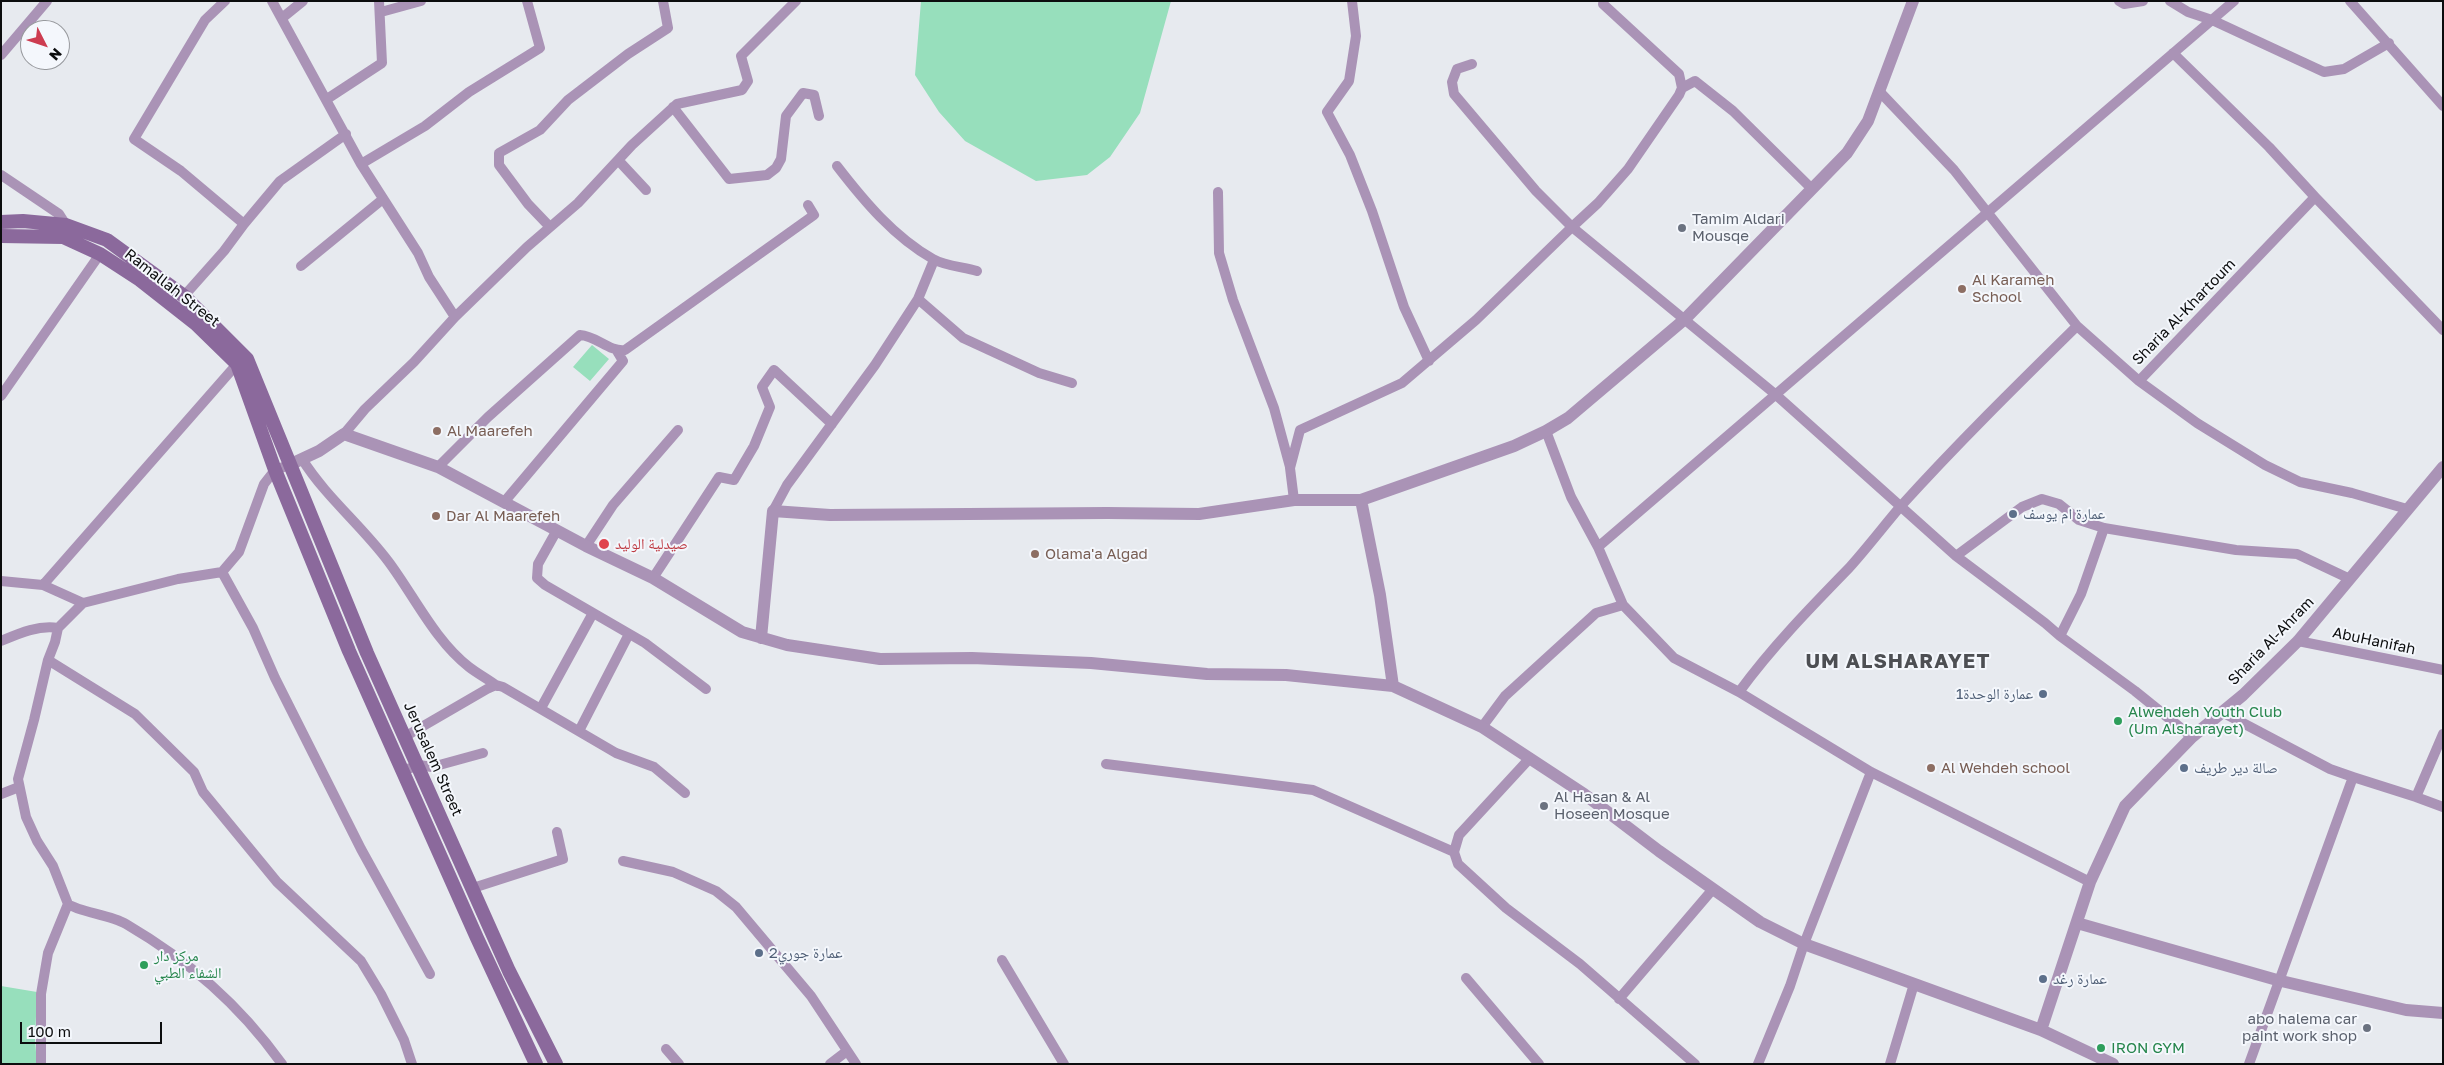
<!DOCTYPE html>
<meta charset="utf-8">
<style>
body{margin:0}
#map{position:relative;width:2444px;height:1065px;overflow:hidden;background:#e7eaef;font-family:"Golos Text",sans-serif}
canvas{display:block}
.frame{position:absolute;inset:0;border:2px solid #0c0d0e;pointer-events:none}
.north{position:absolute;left:20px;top:20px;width:50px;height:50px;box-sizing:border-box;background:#f4f7fc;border:1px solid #97999d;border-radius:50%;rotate:131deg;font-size:14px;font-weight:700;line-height:20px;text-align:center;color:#0c0d0e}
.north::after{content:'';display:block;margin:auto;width:18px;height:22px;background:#cd3c50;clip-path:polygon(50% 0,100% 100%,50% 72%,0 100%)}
.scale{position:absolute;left:20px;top:1022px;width:142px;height:22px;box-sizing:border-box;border:2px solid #0c0d0e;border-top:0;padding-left:6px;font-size:15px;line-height:18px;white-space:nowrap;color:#0c0d0e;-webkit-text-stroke:4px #f4f7fc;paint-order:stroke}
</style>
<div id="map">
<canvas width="2444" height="1065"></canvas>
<div class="frame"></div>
<div class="north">N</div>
<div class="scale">100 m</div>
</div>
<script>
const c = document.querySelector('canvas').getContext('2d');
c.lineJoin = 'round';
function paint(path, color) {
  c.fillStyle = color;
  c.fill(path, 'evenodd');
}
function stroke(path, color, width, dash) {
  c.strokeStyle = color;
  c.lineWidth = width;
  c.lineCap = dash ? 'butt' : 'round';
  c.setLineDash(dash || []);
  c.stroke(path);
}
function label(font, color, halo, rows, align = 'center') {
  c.font = font + ' "Golos Text","Noto Naskh Arabic",sans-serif';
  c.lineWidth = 4;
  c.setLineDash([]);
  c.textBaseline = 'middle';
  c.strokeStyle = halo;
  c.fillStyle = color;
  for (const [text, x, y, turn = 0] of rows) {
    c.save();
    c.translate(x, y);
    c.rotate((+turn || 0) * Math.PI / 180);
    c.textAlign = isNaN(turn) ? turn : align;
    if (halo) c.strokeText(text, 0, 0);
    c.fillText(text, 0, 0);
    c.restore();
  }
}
paint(new Path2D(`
 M921 1H1171L1140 113 1110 157 1087 175 1036 181 965 141 939 112 915 75Z
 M592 345 609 359 590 381 573 367Z
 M1 986 37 992 35 1040 37 1064H1Z`), '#97dfbc');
stroke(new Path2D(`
 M272 1 361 164 418 253 429 277 455 317
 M1352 1 1356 36 1349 81 1327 112 1350 155 1372 211 1404 307 1429 361
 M2119 1 2124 4 2143 1
 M2170 1 2188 12 2212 20 2324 72 2344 69 2389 43
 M2350 1 2443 106
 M381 12 421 1
 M282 18 303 1
 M2173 53 2269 147 2315 197
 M1 55 47 1
 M1472 64 1457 69 1452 82 1454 94 1536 191 1572 227 1598 203 1628 169 1679 95 1682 88 1679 74 1603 4
 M1682 88 1695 81 1733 111 1811 188
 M1879 91 1954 170 2077 326 2139 381 2197 423 2265 465 2300 482 2352 493 2407 509
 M327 99 382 63 379 1
 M673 107 729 179 767 175 776 168 781 159 786 116 803 93 814 95 819 116
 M618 160 646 190
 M361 164 425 126 469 92 540 48 527 1
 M837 166C864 201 894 237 933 259 945 266 964 267 977 271
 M1 175 59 214 66 225
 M1218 192 1219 253 1233 300 1274 408 1290 467
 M244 224 280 181 346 134
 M550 227 528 204 499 165V153L540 130 568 100 628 54 668 28 663 1
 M301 266 383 199
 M184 296 224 251 244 224 181 171 134 139 205 20 225 1
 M918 299 934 260
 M2139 381 2315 197 2443 330
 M1 396 100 254
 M1546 431 1571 497 1598 547 1623 605 1674 658 1739 692 1871 772 2090 882
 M344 434 365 409 414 362 455 317 527 247 578 203 632 145 677 104 742 90 748 81 741 56 796 1
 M302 459C326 497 361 525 388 561 413 594 435 641 469 667 478 674 488 679 497 686
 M438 467 488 417 580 335C597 336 609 352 625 350L814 215 808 205
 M1294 500 1290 468 1300 430 1402 383 1476 320 1572 227 1775 394 1956 556 2045 623 2060 636 2135 691 2192 737
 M505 501 623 361 617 351
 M773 511 787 485 875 365 918 299 963 338 1039 373 1072 383
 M557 530 538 564 537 578 545 585 645 643 706 689
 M586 546 613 505 678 430
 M1598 547 2234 1
 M1956 556 2022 507 2042 499 2059 504 2079 520 2104 528 2236 550 2297 554 2350 579
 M222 572 253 628 275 678 361 849 430 974
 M653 578 719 477 734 480 754 446 770 407 762 387 774 370 832 424
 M1 581 43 585 83 603 178 579 222 572 239 552 264 484 275 470 289 465
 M43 585 237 364
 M83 603 58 628 55 642 48 660 135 714 194 772 203 792 277 882 361 961 381 994 404 1040 412 1064
 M2060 636 2081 594 2104 528
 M1 641C20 633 38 625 58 628
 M2298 641 2443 670
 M1739 692C1772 647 1810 608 1849 568 1867 548 1883 527 1900 507 1957 444 2017 385 2077 326
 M541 708 593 613
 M2222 712 2330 769 2353 777
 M1482 727 1505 696 1596 613 1623 605
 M579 731 629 634
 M406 736 487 689 496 685 503 687 616 753 654 767 685 793
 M1530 758 1459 835 1454 852 1458 864 1506 908 1580 964 1695 1064
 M1106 764 1313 790 1454 852
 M402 771 419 765 432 767 483 753
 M1 794 19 787
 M2416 797 2443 807
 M623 861 673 872 716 891 736 907 811 996 856 1064
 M473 888 563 859 557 832
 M68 904C79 912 111 915 126 924 189 961 239 1004 282 1064
 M1002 960 1064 1064
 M1466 978 1539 1064
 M1619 999 1713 889
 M666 1049 679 1064
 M41 1064V994L48 953 68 904 53 866 37 841 26 817 18 779 34 720 48 660
 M830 1064 847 1051
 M1758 1064 1790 986 1804 944 1871 772
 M1890 1064 1914 984
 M2249 1064 2353 777 2416 797 2443 734`), '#aa93b6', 10);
stroke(new Path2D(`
 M289 465 319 451 344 434 438 467 586 546 653 578 742 632 787 645 880 659 972 658 1091 663 1207 674 1286 675 1393 686 1482 727 1584 794 1659 851 1760 922 1804 944 2041 1030 2113 1064
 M761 638 773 511 830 515 1107 513 1199 514 1294 500H1361
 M1393 686 1380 595 1361 500 1514 446 1546 431 1568 418 1685 319 1847 153 1868 121 1913 1
 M2077 923 2277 980 2406 1010 2443 1013
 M2041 1030 2090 882 2125 806 2192 737 2243 695 2298 641 2443 467`), '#aa93b6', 12);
stroke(new Path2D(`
 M1 222 23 221 66 225 107 240 184 296 247 359 367 653 509 971 556 1064
 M1 236 63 237 100 254 140 280 196 324 237 364 275 470 349 651 477 938 536 1064`), '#8b699c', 14);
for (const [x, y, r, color] of [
 [1682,228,5,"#6b7280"],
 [1962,289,5,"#8d6e63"],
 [437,431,5,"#8d6e63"],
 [2013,514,5,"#5c6f8a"],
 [436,516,5,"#8d6e63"],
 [604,544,6,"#e0444e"],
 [1035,554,5,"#8d6e63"],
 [2043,694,5,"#5c6f8a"],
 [2118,721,5,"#2e9e5b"],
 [1931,768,5,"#8d6e63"],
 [2184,768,5,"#5c6f8a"],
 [1544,806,5,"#6b7280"],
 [759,953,5,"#5c6f8a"],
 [144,965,5,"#2e9e5b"],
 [2043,979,5,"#5c6f8a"],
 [2367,1028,5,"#6b7280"],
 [2101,1048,5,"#2e9e5b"]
]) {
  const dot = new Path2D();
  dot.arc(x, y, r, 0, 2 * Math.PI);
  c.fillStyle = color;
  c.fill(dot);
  stroke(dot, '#f4f7fc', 2);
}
label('15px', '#5b616d', '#f4f7fc', [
 ["Tamim Aldari",1692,219],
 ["Mousqe",1692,236],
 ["Al Hasan & Al",1554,797],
 ["Hoseen Mosque",1554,814],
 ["abo halema car",2357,1019,"right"],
 ["paint work shop",2357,1036,"right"]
], 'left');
label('15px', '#785e54', '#f4f7fc', [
 ["Al Karameh",1972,280],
 ["School",1972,297],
 ["Al Maarefeh",447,431],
 ["Dar Al Maarefeh",446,516],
 ["Olama'a Algad",1045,554],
 ["Al Wehdeh school",1941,768]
], 'left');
label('15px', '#0c0d0e', '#f4f7fc', [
 ["Ramallah Street",172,288,38],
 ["Sharia Al-Khartoum",2184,312,-46],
 ["Sharia Al-Ahram",2271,641,-46],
 ["AbuHanifah",2374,641,12],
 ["Jerusalem Street",433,759,66]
]);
label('15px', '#4e5e75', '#f4f7fc', [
 ["عمارة ام يوسف",2023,514],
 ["عمارة الوحدة1",2033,694,"right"],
 ["صالة دير طريف",2194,768],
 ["عمارة جوري2",769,953],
 ["عمارة رغد",2053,979]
], 'left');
label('15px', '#be3a42', '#f4f7fc', [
 ["صيدلية الوليد",615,544]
], 'left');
label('15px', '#27864d', '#f4f7fc', [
 ["Alwehdeh Youth Club",2128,712],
 ["(Um Alsharayet)",2128,729],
 ["مركز دار",154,956],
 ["الشفاء الطبي",154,973],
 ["IRON GYM",2111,1048]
], 'left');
c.letterSpacing = '1px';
label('bold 20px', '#4d4f53', '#f4f7fc', [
 ["UM ALSHARAYET",1898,662]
]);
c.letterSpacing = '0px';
</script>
